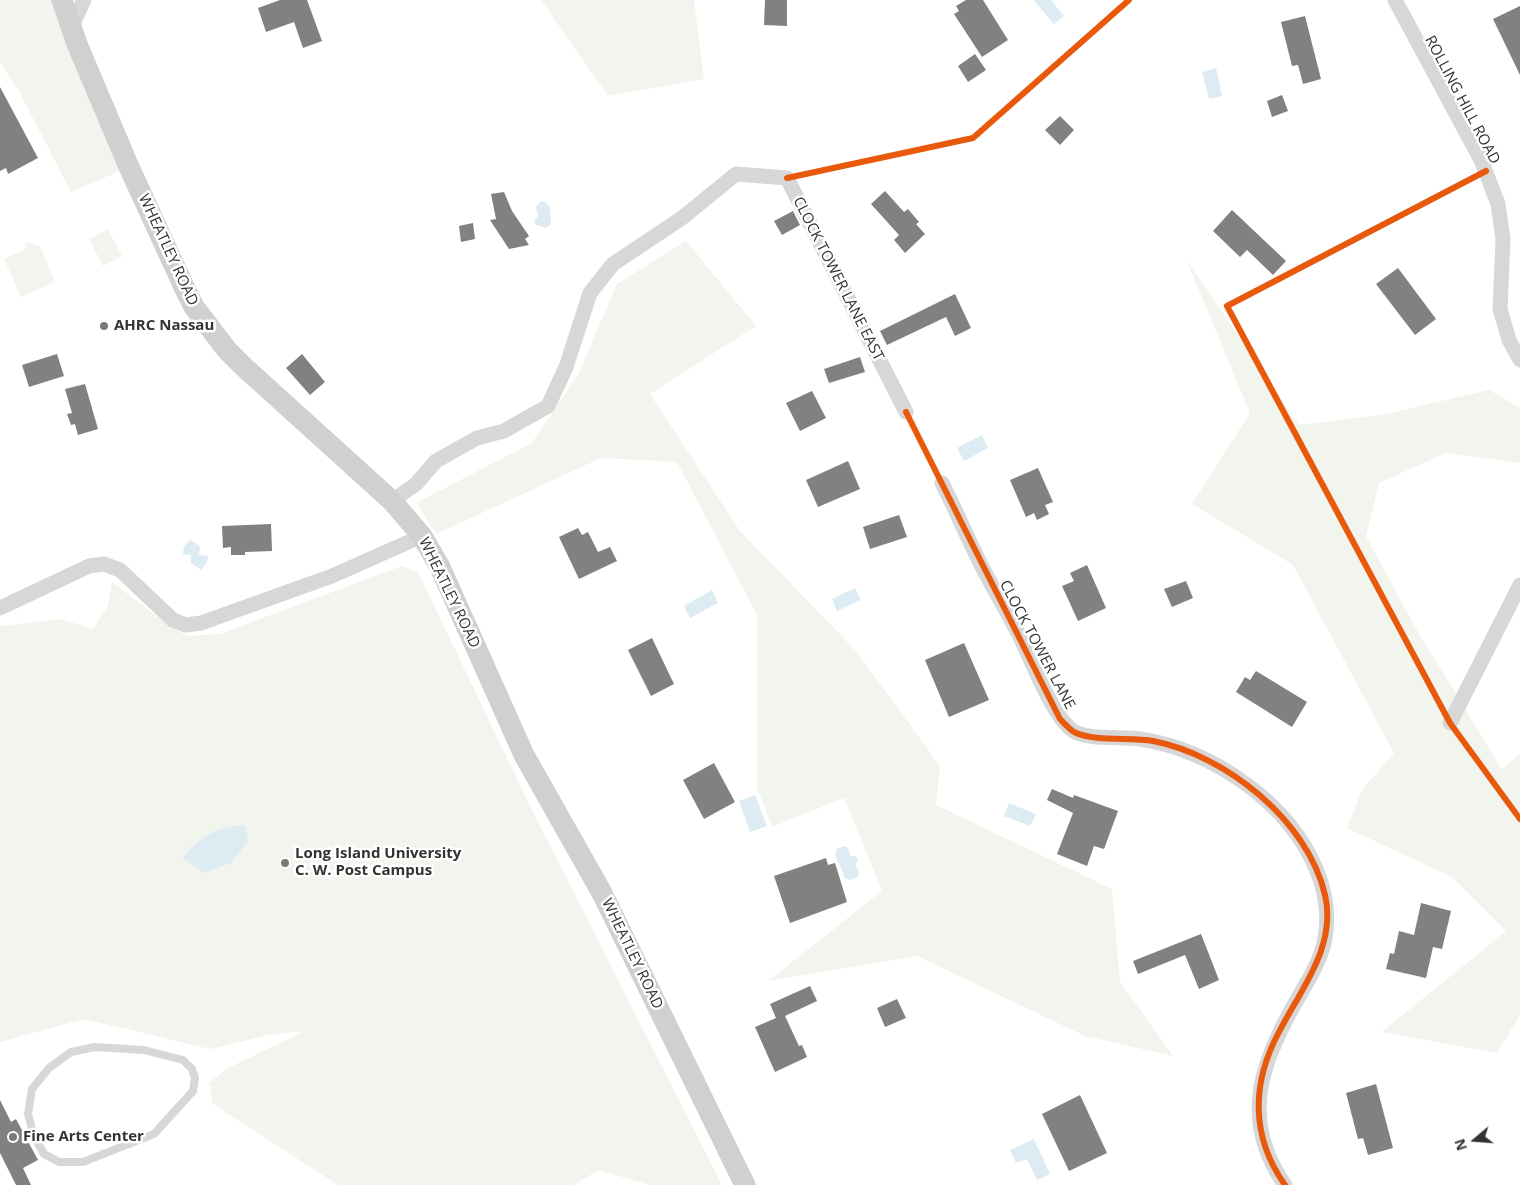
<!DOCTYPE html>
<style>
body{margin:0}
#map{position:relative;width:1520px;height:1185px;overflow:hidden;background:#fff;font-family:"Open Sans",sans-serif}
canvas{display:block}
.north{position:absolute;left:1450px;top:1115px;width:50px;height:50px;-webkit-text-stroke:4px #fff;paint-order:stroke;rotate:252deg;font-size:14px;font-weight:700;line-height:20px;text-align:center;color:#333}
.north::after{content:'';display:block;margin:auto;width:18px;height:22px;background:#333;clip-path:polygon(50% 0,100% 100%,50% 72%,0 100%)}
</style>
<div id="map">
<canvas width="1520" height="1185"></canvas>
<div class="north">N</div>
</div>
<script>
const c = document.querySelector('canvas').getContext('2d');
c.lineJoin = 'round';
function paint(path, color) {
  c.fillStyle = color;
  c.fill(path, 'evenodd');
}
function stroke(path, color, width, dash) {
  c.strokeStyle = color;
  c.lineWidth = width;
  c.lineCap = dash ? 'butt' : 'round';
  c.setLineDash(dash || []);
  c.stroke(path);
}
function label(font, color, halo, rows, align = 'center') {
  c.font = font + ' "Open Sans",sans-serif';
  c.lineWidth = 5;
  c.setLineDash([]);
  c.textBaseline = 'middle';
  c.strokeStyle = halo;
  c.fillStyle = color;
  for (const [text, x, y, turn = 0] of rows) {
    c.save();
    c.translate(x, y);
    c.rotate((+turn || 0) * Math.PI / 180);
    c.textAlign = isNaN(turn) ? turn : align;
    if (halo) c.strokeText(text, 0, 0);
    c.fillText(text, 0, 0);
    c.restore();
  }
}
paint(new Path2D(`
 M0 0H62L129 167 71 192 20 93 0 62Z
 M541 0H694L704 79 608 96Z
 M108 229 122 256 103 266 89 239Z
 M686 241 756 326 650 394 740 531 856 651 940 766 936 805 1112 889 1120 982 1173 1056 1085 1036 917 956 768 981 882 891 844 798 772 827 757 788V615L677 462 601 458 436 534 416 503 532 443 579 373 617 284Z
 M27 242 40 246 55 282 21 297 4 259 25 250Z
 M1186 259 1299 425 1381 415 1489 390 1520 408V463L1446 453 1379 483 1366 536 1414 625 1502 770 1520 753V1015L1497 1053 1382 1032 1506 931 1452 877 1347 828 1362 790 1394 753 1293 565 1192 504 1250 413Z
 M402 566 418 572 528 802 722 1185H649L599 1170 573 1185H338L213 1104 209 1083 228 1068 305 1031 268 1035 210 1049 84 1019 0 1042V626L61 619 93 629 108 606 112 582 159 618 187 636 220 634Z`), '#f1f5ed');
paint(new Path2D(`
 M1036 0H1051L1064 16 1054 24 1034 1Z
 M1216 68 1222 96 1209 99 1202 72Z
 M541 201 546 202 550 207 551 224 546 228 536 225 534 221 538 216 536 207Z
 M982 435 988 448 964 461 957 448Z
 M190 540 200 546 199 555 208 556 207 562 201 570 191 563V555L183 554 184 546Z
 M855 588 861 600 837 611 832 599Z
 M712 590 718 603 690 618 684 606Z
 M755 795 767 826 750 832 739 801Z
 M1009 803 1036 814 1030 826 1004 816Z
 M245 825 248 841 231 863 204 873 183 858C200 835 218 827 245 825Z
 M844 846 848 848 851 856H856L858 860 855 865 859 872 858 877 850 880 845 878 835 855 837 849Z
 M1034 1139 1050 1174 1037 1180 1027 1159 1016 1163 1010 1150Z`), '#ddebf3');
paint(new Path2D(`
 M280 0H307L322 41 303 48 294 22 266 32 258 8Z
 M765 0H787V26L764 25Z
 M966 0H983L1008 40 982 57 954 14 959 11 956 6Z
 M1520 6V75L1493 19Z
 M1305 16 1321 79 1303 84 1298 65 1292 66 1281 22Z
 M975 54 986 70 968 82 958 66Z
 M0 87 38 158 8 174 6 168 0 171Z
 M1282 95 1288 111 1272 117 1267 101Z
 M1060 116 1074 130 1060 145 1045 130Z
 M885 191 904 212 908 209 919 222 916 224 925 234 905 253 894 240 899 235 871 204Z
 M504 192 512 211 529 236 525 239 529 245 509 249 490 220 496 219 491 194Z
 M1232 210 1286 261 1273 275 1247 250 1240 257 1213 231Z
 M793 211 800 225 782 235 774 221Z
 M473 223 475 239 461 242 459 226Z
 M1398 268 1436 319 1415 335 1376 284Z
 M955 294 971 328 955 336 946 317 887 345 880 331Z
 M57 354 64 376 29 387 22 365Z
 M302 354 325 382 310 395 286 368Z
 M860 357 865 372 829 383 824 369Z
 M85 384 98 429 78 435 75 424 71 425 67 414 72 413 65 389Z
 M812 391 826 418 800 431 786 403Z
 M848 461 860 489 818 507 806 480Z
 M1038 468 1053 502 1045 505 1049 514 1037 520 1034 513 1026 517 1010 480Z
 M899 515 907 537 870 549 863 527Z
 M271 524 272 551 245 552V555H231V547L223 548 222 526Z
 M578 528 582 535 588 532 598 552 610 547 617 561 579 579 559 537Z
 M1087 565 1106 608 1078 621 1062 586 1074 581 1070 573Z
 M1186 581 1193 598 1172 607 1164 589Z
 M652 638 674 684 651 696 628 650Z
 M964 643 989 700 949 717 925 660Z
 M1256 671 1307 702 1292 727 1236 692 1245 677 1250 680Z
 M714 763 735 802 704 819 683 780Z
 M1052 789 1073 798 1074 795 1118 811 1104 849 1094 846 1087 866 1057 854 1073 813 1047 800Z
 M826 858 828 865 835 863 847 902 790 923 774 876Z
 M1421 903 1451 911 1442 949 1433 947 1426 978 1386 969 1390 953 1394 954 1399 931 1414 935Z
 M1201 934 1219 980 1199 989 1185 955 1138 974 1133 961Z
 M810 986 817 1001 785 1016 799 1046 802 1045 807 1057 775 1072 755 1027 776 1018 770 1004Z
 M897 999 906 1018 885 1027 877 1008Z
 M1376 1084 1393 1148 1368 1155 1363 1138 1358 1139 1346 1093Z
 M1080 1095 1107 1153 1069 1171 1042 1114Z
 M0 1100 11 1122 16 1119 38 1160 23 1168 31 1185H16L0 1153Z`), '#818181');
stroke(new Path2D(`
 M95 1047 144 1050 183 1060 192 1069 195 1078 193 1091 154 1134 83 1162H59L44 1154 34 1136 28 1114 32 1089 49 1068 71 1052Z`), '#d7d7d7', 8);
stroke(new Path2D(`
 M1395 0 1482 162 1498 204 1503 239 1500 309 1509 340 1520 360
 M72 26 84 0
 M942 483C958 514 971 547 988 578 998 597 1009 615 1019 635 1031 659 1052 715 1072 730 1087 741 1122 736 1140 739 1212 750 1289 802 1317 871 1326 893 1329 915 1325 939 1320 963 1306 984 1294 1005 1259 1067 1241 1122 1285 1185
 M392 501 416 484 436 461 477 438 504 431 548 406 566 367 590 293 613 264 682 218 736 174 787 178 906 412
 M0 608 89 566 104 564 120 570 173 620 186 625 201 623 332 576 422 536
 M1450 723 1520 585`), '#d7d7d7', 15);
stroke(new Path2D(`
 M62 0 77 44 129 167 185 289 194 307 227 350 244 367 392 501 422 536 440 567 524 755 602 893 745 1185`), '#d0d0d0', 21);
stroke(new Path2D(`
 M1486 171 1227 306 1450 723 1520 819
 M787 178 973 138 1129 0
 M906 412 1060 719C1064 723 1069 729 1074 732 1094 742 1130 737 1153 741 1226 755 1308 821 1325 895 1337 946 1301 989 1279 1032 1251 1084 1251 1137 1285 1185`), '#e8590c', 6);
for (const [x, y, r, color] of [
 [104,326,5,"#7a7a7a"],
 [285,863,5,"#7a7a7a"],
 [13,1137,5,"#7a7a7a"]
]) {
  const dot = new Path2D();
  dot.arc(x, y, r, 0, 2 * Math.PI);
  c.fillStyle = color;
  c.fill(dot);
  stroke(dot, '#fff', 2);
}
label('15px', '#333', '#fff', [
 ["ROLLING HILL ROAD",1462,100,62],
 ["WHEATLEY ROAD",168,250,65],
 ["CLOCK TOWER LANE EAST",838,279,63],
 ["WHEATLEY ROAD",449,593,64],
 ["CLOCK TOWER LANE",1037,645,62],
 ["WHEATLEY ROAD",632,954,64]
]);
label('bold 15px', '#333', '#fff', [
 ["AHRC Nassau",114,326],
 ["Long Island University",295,854],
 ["C. W. Post Campus",295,871],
 ["Fine Arts Center",23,1137]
], 'left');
</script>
